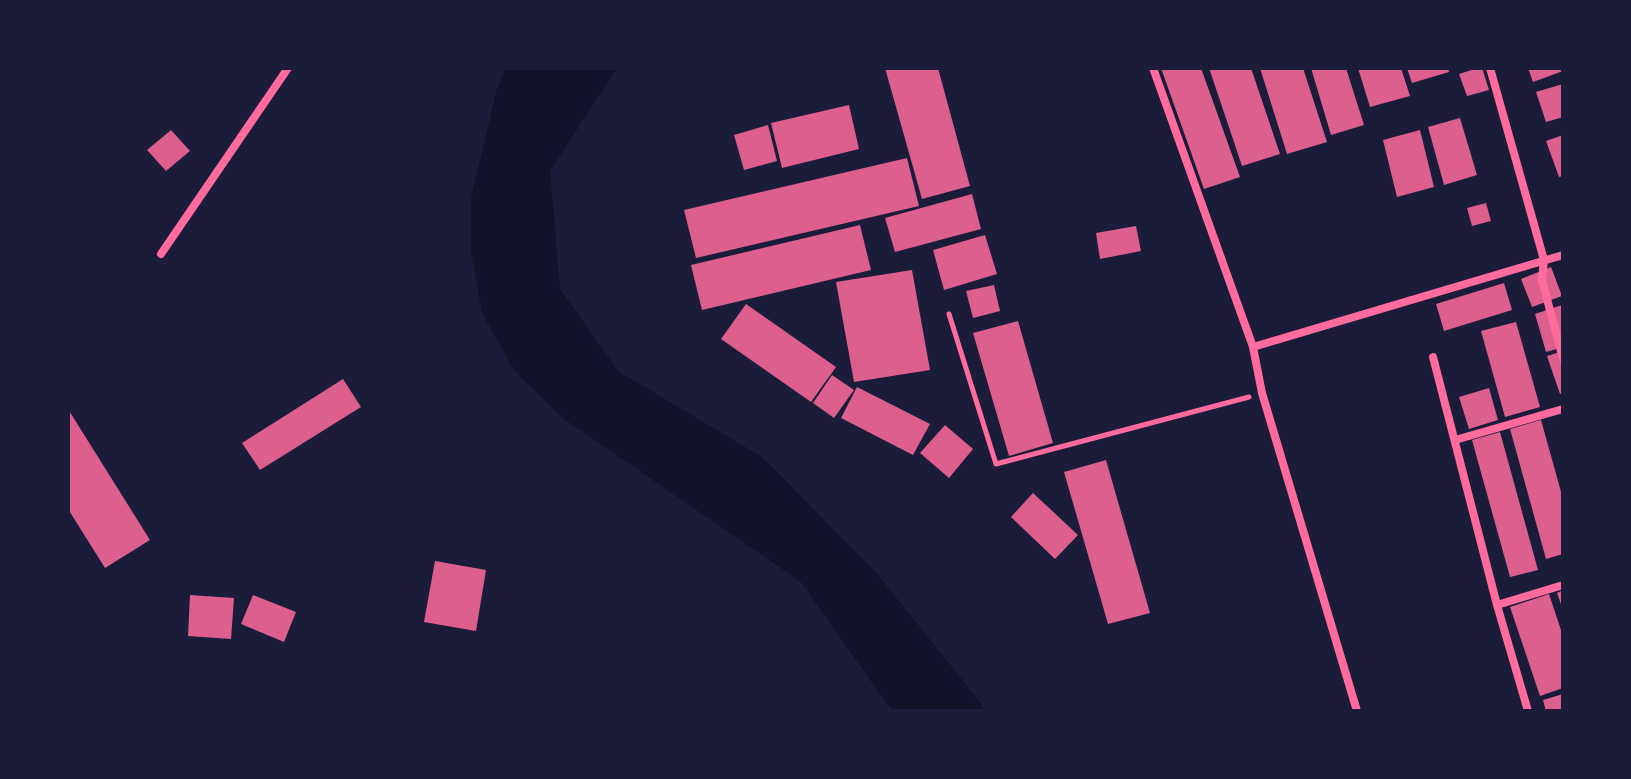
<!DOCTYPE html>
<style>
body{margin:0}
#map{position:relative;width:1631px;height:779px;overflow:hidden;background:#1b1b3a;font-family:Quicksand,sans-serif}
canvas{display:block}
.frame{position:absolute;inset:0;border:70px solid #1b1b3a;pointer-events:none}
</style>
<div id="map">
<canvas width="1631" height="779"></canvas>
<div class="frame"></div>
</div>
<script>
const c = document.querySelector('canvas').getContext('2d');
c.lineJoin = 'round';
function paint(path, color) {
  c.fillStyle = color;
  c.fill(path, 'evenodd');
}
function stroke(path, color, width, dash) {
  c.strokeStyle = color;
  c.lineWidth = width;
  c.lineCap = dash ? 'butt' : 'round';
  c.setLineDash(dash || []);
  c.stroke(path);
}
paint(new Path2D(`
 M506 68H617L550 171 560 289 618 371 762 457 874 570 980 702 985 711H892L801 582 564 419 515 372 482 313 471 250V198L497 89Z`), '#12122b');
paint(new Path2D(`
 M885 68H938L970 186 922 199Z
 M1161 68H1201L1240 177 1204 189Z
 M1209 68H1251L1280 154 1242 166Z
 M1260 68H1303L1327 142 1287 154Z
 M1311 68H1346L1364 125 1331 135Z
 M1358 68H1401L1410 96 1370 107Z
 M1407 68H1448L1449 72 1412 83Z
 M1478 68H1482L1489 90 1467 96 1459 74Z
 M1528 68H1563V71L1533 82Z
 M1563 84V117L1546 122 1536 92Z
 M849 105 859 149 782 168 771 123Z
 M1460 118 1477 175 1444 185 1428 127Z
 M768 125 777 161 744 170 734 135Z
 M171 130 190 151 166 171 147 150Z
 M1420 130 1434 187 1397 197 1383 140Z
 M1563 135V176L1559 177 1546 141Z
 M907 158 919 206 696 258 684 210Z
 M972 194 981 229 895 252 885 218Z
 M1486 203 1491 221 1472 226 1467 208Z
 M860 225 871 270 702 310 691 265Z
 M1136 226 1141 251 1100 259 1096 233Z
 M985 235 997 274 944 290 933 250Z
 M1551 267 1562 296 1532 307 1521 279Z
 M912 270 930 370 854 382 836 282Z
 M1504 283 1512 310 1444 331 1436 304Z
 M994 285 1000 311 973 318 966 291Z
 M746 304 836 367 811 402 721 339Z
 M1562 305 1563 347 1546 352 1535 314Z
 M1018 321 1053 443 1009 456 973 333Z
 M1516 322 1540 407 1505 417 1481 331Z
 M1563 351V393L1560 394 1547 356Z
 M832 375 854 390 834 418 813 403Z
 M343 379 361 407 260 470 242 443Z
 M857 387 930 424 913 455 841 418Z
 M1489 388 1498 420 1469 429 1459 397Z
 M68 409 150 540 105 568 68 509Z
 M1541 420 1563 499V554L1546 559 1510 429Z
 M945 425 973 449 949 478 920 453Z
 M1500 432 1538 570 1510 577 1472 440Z
 M1106 460 1150 613 1108 624 1064 472Z
 M1033 493 1078 535 1055 559 1011 517Z
 M435 561 486 570 476 631 424 622Z
 M1563 590V610L1557 593Z
 M1549 594 1563 636V688L1540 696 1510 607Z
 M190 595 234 598 231 639 188 636Z
 M253 595 296 612 284 642 241 624Z
 M1563 694V711H1546L1543 700Z`), '#dd5f8e');
stroke(new Path2D(`
 M949 314 996 464 1249 397`), '#ff6b9d', 5);
stroke(new Path2D(`
 M1153 68 1253 347 1262 393 1357 711
 M1490 68 1544 260 1542 280 1563 359
 M161 254 288 68
 M1253 347 1563 255
 M1433 357 1497 605 1528 711
 M1455 440 1563 409
 M1497 605 1563 585`), '#ff6b9d', 8);
</script>
